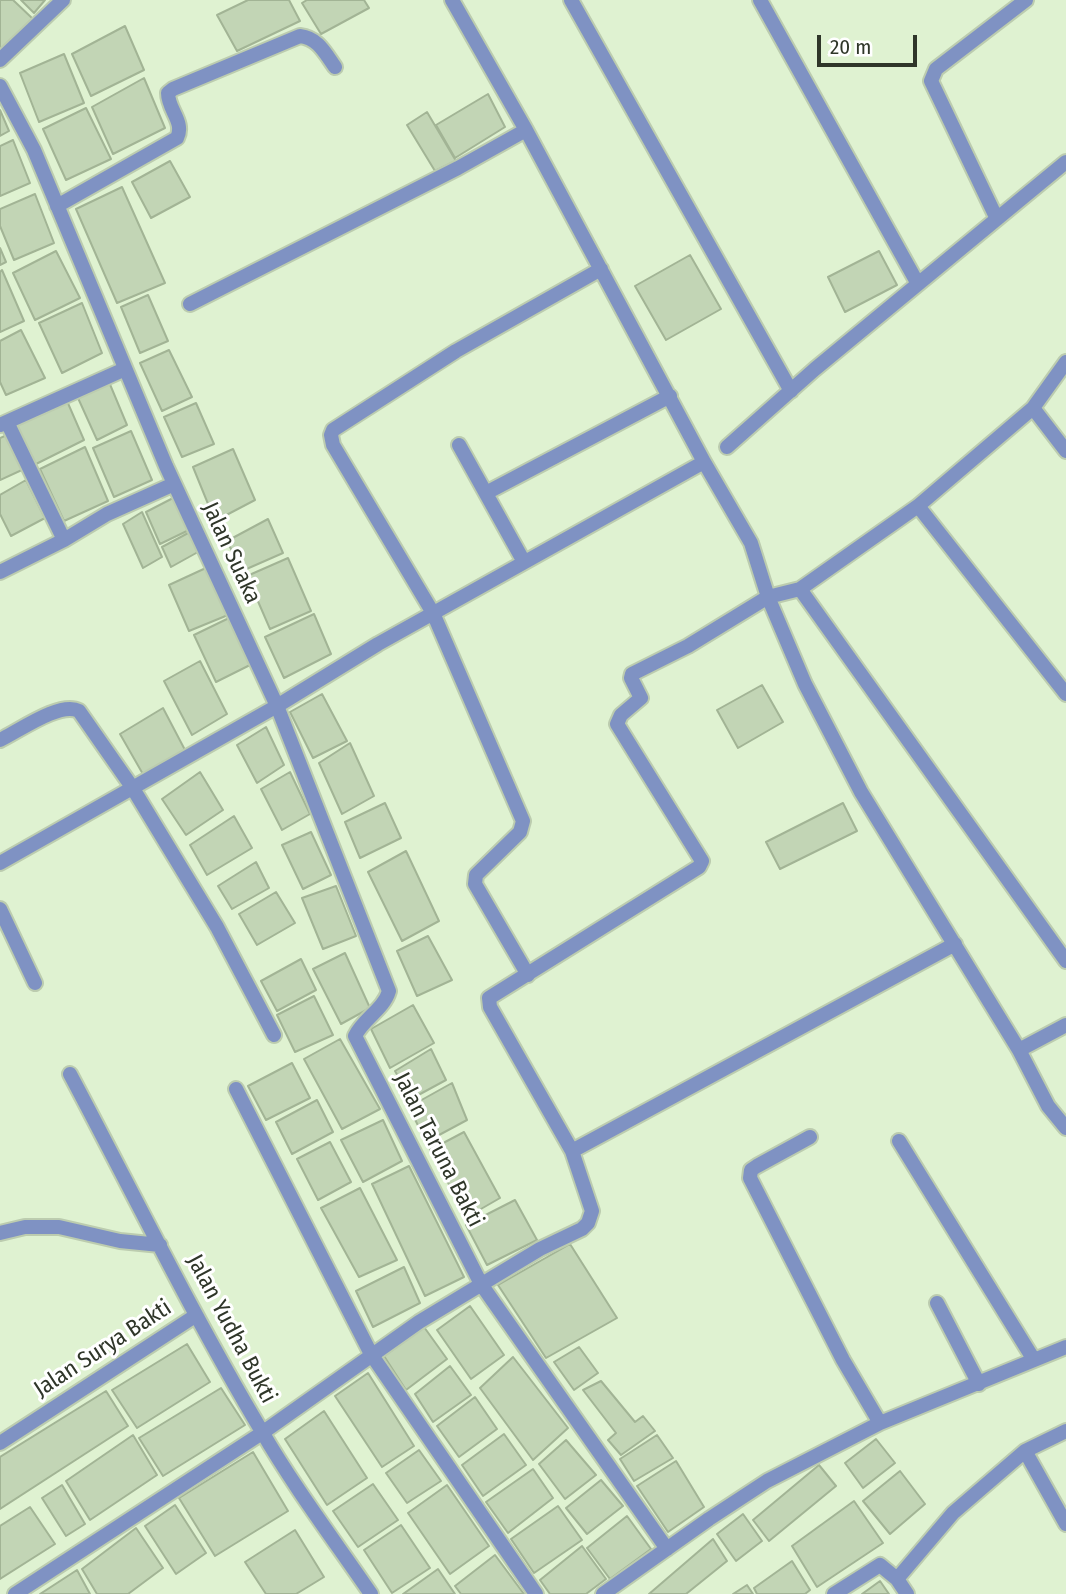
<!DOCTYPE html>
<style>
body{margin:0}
#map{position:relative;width:1066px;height:1594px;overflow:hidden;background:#dff2d1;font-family:"Fira Sans Condensed",sans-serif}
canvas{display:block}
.scale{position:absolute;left:817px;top:35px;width:100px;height:32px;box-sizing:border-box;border:4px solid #2f3629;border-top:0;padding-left:9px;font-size:21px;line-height:24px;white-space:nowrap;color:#2f3629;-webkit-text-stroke:5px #fff;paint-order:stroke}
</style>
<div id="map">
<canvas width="1066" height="1594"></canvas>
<div class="scale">20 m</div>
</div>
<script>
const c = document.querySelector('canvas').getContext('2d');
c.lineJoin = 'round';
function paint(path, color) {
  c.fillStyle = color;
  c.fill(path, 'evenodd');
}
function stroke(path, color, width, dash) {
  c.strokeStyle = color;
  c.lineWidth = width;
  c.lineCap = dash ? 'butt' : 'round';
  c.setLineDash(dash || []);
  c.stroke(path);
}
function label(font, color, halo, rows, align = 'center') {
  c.font = font + ' "Fira Sans Condensed",sans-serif';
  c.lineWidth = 6;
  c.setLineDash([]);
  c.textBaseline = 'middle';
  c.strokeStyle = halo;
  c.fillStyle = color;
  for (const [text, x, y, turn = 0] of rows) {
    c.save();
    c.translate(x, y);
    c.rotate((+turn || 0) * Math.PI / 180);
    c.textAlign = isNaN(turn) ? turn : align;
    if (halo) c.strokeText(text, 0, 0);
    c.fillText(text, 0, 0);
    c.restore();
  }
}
const building = new Path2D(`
 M0 0H13L33 19 0 54Z
 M21 0H45L34 13Z
 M248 0H289L300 21 237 51 217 15Z
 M307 0H364L369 8 321 34 302 3Z
 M125 26 144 70 91 96 72 54Z
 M64 54 84 103 39 122 20 73Z
 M144 78 165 128 113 154 92 107Z
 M488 94 505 127 455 158 436 125Z
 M86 108 111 159 66 180 43 129Z
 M0 110 9 131 0 136Z
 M427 112 456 161 435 171 407 125Z
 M13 140 30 183 0 196V146Z
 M170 161 190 197 151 218 132 182Z
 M122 187 165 283 117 303 76 209Z
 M35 194 54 243 14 260 0 226V209Z
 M0 248 6 262 0 265Z
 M56 251 80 298 35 320 13 273Z
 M879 251 897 285 845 312 828 277Z
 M690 255 721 309 666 340 635 286Z
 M2 270 24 321 0 332V272Z
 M148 295 168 341 140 353 121 307Z
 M82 303 102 353 62 373 39 323Z
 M21 330 45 378 6 395 0 382V341Z
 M169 350 192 397 162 411 140 363Z
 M109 382 127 425 97 440 78 398Z
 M67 401 84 440 34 465 17 425Z
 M196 403 214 444 182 457 164 417Z
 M131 431 152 480 114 497 93 448Z
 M7 435 24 469 0 480V438Z
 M85 447 108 501 64 521 40 469Z
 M233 449 255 500 215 521 193 467Z
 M26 480 45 518 11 536 0 514V495Z
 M177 496 191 529 160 544 146 512Z
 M142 512 162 557 143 568 123 524Z
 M268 519 283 553 242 571 227 541Z
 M190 532 198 552 171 567 162 547Z
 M288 558 311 611 270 629 247 576Z
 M208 567 228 615 189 631 169 585Z
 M314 614 331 654 284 678 265 637Z
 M229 618 250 665 216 682 194 635Z
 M200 661 227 714 192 735 164 681Z
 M762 685 783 722 738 748 717 710Z
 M322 694 347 741 313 758 290 712Z
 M163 708 185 750 144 776 120 734Z
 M266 727 284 765 257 783 237 745Z
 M350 743 374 796 342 814 319 763Z
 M200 772 223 810 186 835 162 799Z
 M290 772 310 814 282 830 261 789Z
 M385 803 401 838 360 858 345 822Z
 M843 803 857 831 780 869 766 842Z
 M234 816 252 848 207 875 190 845Z
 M311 832 331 875 303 889 282 845Z
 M406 851 439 921 402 941 368 872Z
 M256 862 269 888 232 909 218 886Z
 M336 886 356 936 323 949 302 898Z
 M276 892 295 923 257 945 239 914Z
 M428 936 452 980 417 996 397 951Z
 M345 953 370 1008 341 1024 313 969Z
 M301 959 316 990 277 1011 261 981Z
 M314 996 333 1035 295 1052 277 1015Z
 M413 1005 434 1043 390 1068 371 1029Z
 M340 1039 380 1109 342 1129 304 1059Z
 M431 1049 446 1080 411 1099 395 1071Z
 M292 1063 310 1098 266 1120 248 1086Z
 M452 1083 467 1120 426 1142 409 1107Z
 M317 1100 333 1132 292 1154 276 1122Z
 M383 1120 402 1161 363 1182 341 1140Z
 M464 1132 500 1198 467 1217 430 1150Z
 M330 1142 351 1182 318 1200 297 1159Z
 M409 1166 464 1277 425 1296 372 1184Z
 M360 1188 397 1260 359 1277 321 1208Z
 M515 1200 537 1240 487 1265 466 1225Z
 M570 1244 617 1318 546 1358 498 1285Z
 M404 1267 420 1303 373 1327 356 1291Z
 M470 1306 504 1355 471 1379 437 1330Z
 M424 1327 447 1359 406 1390 384 1356Z
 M187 1344 210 1382 137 1428 112 1390Z
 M579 1347 598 1373 574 1390 554 1362Z
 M513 1357 568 1428 533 1460 480 1388Z
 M450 1366 471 1395 433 1422 415 1394Z
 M368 1373 414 1446 382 1467 335 1396Z
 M601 1381 635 1422 643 1416 655 1431 621 1455 608 1440 616 1433 583 1390Z
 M221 1388 245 1425 163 1476 139 1438Z
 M106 1391 128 1426 0 1509V1457Z
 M475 1397 497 1429 459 1457 437 1426Z
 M324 1411 367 1478 327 1505 285 1439Z
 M504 1434 526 1465 483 1496 462 1465Z
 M133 1435 157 1475 90 1520 66 1481Z
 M657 1435 673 1458 634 1481 620 1459Z
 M876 1439 895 1463 863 1488 845 1463Z
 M566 1440 596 1475 565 1499 539 1464Z
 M419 1450 441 1481 407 1503 386 1473Z
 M253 1452 288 1511 215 1556 179 1498Z
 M676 1461 704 1507 668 1532 637 1486Z
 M819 1465 836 1486 769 1541 753 1520Z
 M533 1469 553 1498 508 1533 486 1502Z
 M900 1471 925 1504 890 1534 863 1501Z
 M601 1480 623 1506 587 1534 566 1508Z
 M373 1484 398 1520 358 1547 333 1511Z
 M62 1485 85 1524 66 1536 42 1498Z
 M447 1485 489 1546 450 1574 408 1513Z
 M854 1501 883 1543 817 1587 792 1546Z
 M175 1505 206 1553 176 1574 145 1526Z
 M558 1506 582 1540 534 1573 511 1539Z
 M30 1507 55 1544 0 1579V1526Z
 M743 1514 762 1541 736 1561 717 1534Z
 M627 1516 651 1549 610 1579 587 1548Z
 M401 1525 430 1568 392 1593 364 1550Z
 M136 1528 163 1568 128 1594H97L82 1569Z
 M295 1530 324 1577 296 1594H266L245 1562Z
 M713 1539 727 1561 686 1594H649Z
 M582 1546 606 1579 586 1594H550L540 1580Z
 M495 1555 524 1594H461L455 1586Z
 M792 1561 810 1590 805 1594H757L754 1588Z
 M438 1569 455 1594H403Z
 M77 1570 90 1594H40Z
 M880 1581 889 1594H862Z
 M747 1585 753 1594H733Z`);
paint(building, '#c2d5b5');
stroke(building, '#a2b495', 2);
const street = new Path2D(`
 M452 0 526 130 704 462 751 543 768 597 805 684 861 792 1019 1050 1048 1106 1066 1128
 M571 0 791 391
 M760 0 918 284
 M0 60 63 0
 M0 86 34 150 166 466 277 706 389 991C384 1009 363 1019 355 1036L481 1284 667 1549
 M57 206 177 138C185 122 168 110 168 93L173 89 300 36C318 38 325 53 335 67
 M997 219 931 81 936 69 1026 0
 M190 304 458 168 526 130
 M1066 362 1033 408 1066 451
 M7 422 64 540
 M0 425 125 369
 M459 445 524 562
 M727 447 815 369 1066 162
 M486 493 670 396
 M918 506 1066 694
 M0 572 64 540 107 514 174 484
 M800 589 1066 961
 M0 740C19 731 60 701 79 711L132 787 217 927 274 1035
 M0 863 277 706 378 644 704 462
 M0 909 35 983
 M528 975 475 884 476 875 520 832 523 821 433 613 333 445 331 435 333 430 456 351 601 269
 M1019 1050 1066 1025
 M70 1074C133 1193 192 1314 261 1430 294 1487 334 1540 371 1594
 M236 1089 371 1354 536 1594
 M810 1137 757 1166 751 1170 750 1178 843 1360 880 1423 1066 1347
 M899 1141 1034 1360
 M572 1151 955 944
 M0 1233 25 1227H59L120 1241 160 1245
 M937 1303 979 1384
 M0 1443 195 1316
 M1025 1451 1066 1524
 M897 1579 953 1513 1025 1451 1066 1431
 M15 1594 262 1433 419 1322 540 1249 582 1229 588 1223 592 1211 572 1151 490 1007 489 998 699 867 702 861 617 724 621 715 641 698 631 678 632 674 688 646 768 597 800 589 918 506 1033 408
 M603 1594 709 1519 767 1481 880 1423
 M834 1594 880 1565 897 1579 907 1594`);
stroke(street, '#bcccaf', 18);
stroke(street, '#7f92c3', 14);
label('23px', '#2f3629', '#fff', [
 ["Jalan Suaka",231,553,65],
 ["Jalan Taruna Bakti",438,1150,63],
 ["Jalan Yudha Bukti",231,1329,62],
 ["Jalan Surya Bakti",103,1349,-33]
]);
</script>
